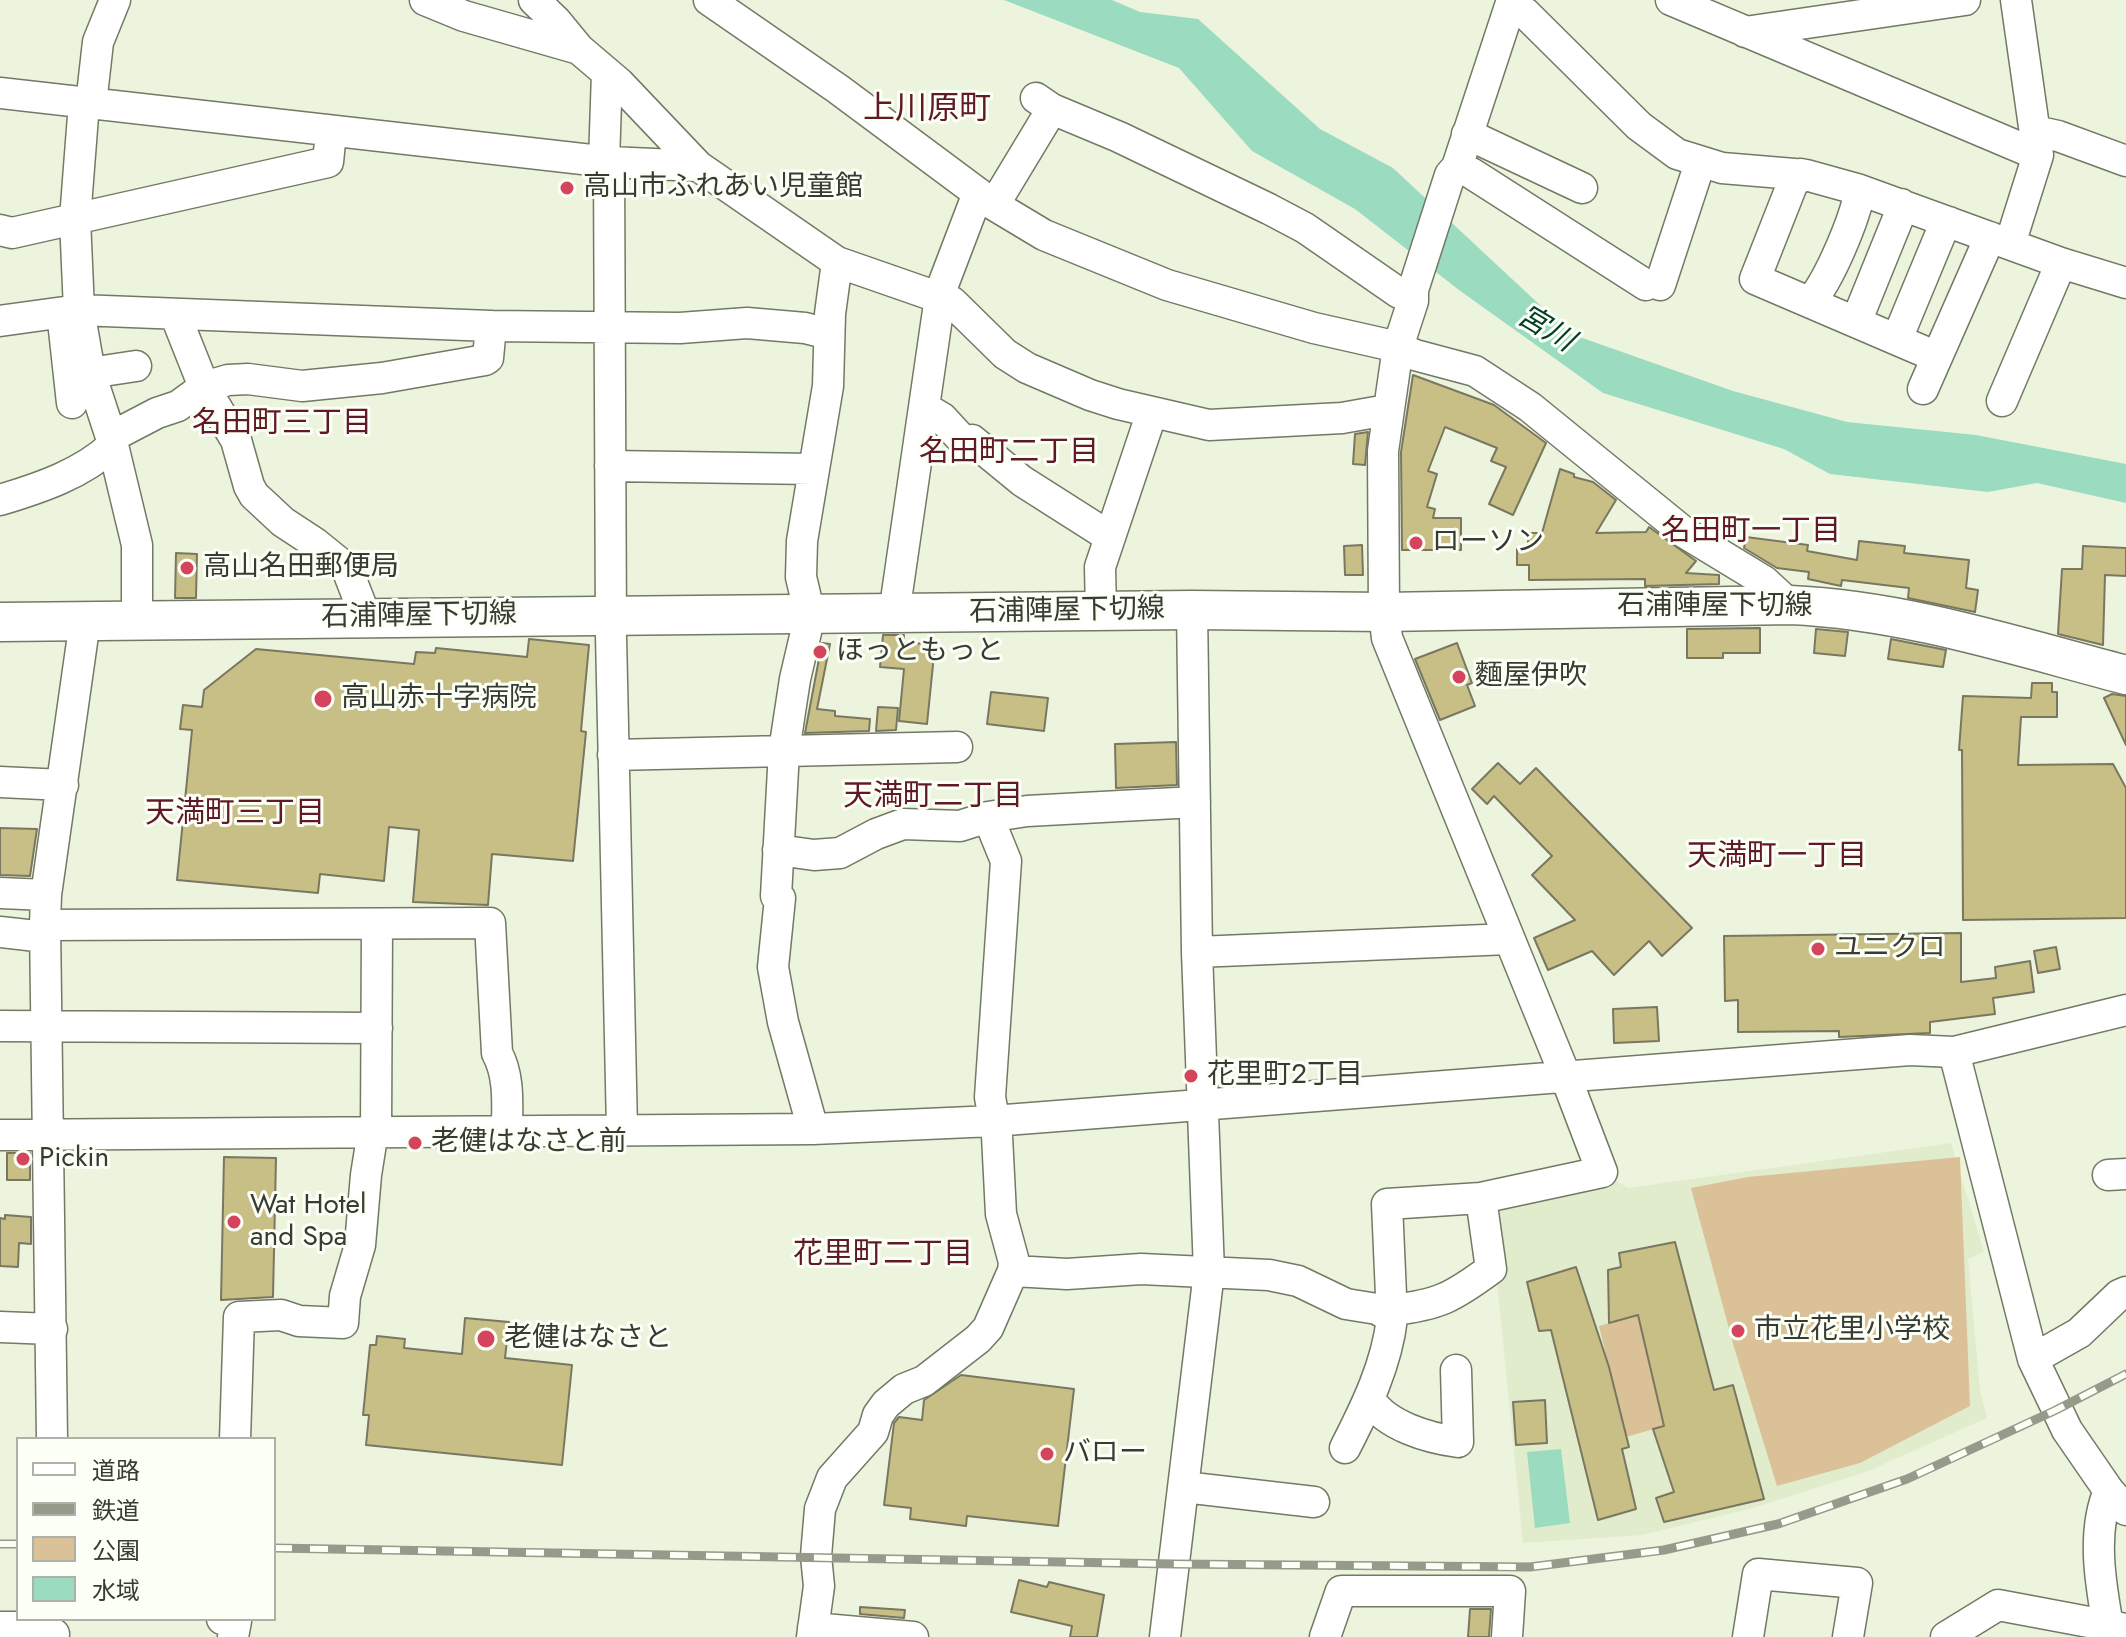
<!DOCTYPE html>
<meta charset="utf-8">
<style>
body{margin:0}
#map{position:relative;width:2126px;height:1637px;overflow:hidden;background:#ecf4dd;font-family:Jost,"Noto Sans JP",sans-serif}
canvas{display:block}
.legend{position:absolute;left:16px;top:1437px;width:260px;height:184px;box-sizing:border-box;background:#fcfff6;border:2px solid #aeb1a8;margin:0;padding:10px 14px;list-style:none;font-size:24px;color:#383b32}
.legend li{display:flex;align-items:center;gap:16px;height:40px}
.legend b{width:40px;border:2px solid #aeb1a8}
</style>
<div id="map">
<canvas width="2126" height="1637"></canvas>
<ul class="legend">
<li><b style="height:10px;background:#fff"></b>道路</li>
<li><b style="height:10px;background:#959a8a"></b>鉄道</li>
<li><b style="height:22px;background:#dbc198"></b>公園</li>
<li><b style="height:22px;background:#9bdbc0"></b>水域</li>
</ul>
</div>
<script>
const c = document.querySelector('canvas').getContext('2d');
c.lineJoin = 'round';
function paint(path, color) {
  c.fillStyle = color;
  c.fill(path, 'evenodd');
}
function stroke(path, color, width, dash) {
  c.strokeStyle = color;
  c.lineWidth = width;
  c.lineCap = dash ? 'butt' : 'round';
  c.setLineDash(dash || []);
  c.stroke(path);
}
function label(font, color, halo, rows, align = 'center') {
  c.font = font + ' Jost,"Noto Sans JP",sans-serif';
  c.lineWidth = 6;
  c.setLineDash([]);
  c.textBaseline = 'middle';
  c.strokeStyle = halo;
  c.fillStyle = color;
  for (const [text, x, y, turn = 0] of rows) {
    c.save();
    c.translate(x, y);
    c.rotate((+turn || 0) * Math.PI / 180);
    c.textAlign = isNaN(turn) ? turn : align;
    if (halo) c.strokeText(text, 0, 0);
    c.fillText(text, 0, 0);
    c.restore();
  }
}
paint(new Path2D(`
 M1951 1143 1984 1252 1968 1259 1980 1390 1987 1418 1866 1472 1753 1508 1642 1535 1523 1543 1496 1271 1487 1207 1608 1176 1628 1188Z`), '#e1eccd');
paint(new Path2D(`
 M1960 1157 1970 1406 1860 1463 1777 1486 1734 1347 1691 1188 1748 1177Z
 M1638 1315 1664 1426 1626 1437 1599 1326Z`), '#dbc198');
paint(new Path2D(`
 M1004 0H1112L1140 12 1198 19 1320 129 1393 168 1571 334 1733 391 1847 422 1976 435 2126 464V503L2037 483 1988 492 1830 474 1784 449 1603 393 1459 290 1355 209 1252 151 1179 68Z
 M1561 1449 1570 1523 1535 1528 1527 1452Z`), '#9bdbc0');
const building = new Path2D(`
 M1413 375 1494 405 1546 443 1513 515 1489 504 1506 467 1491 461 1497 448 1445 427 1428 471 1437 474 1427 507 1435 509 1433 518H1461V550H1402L1401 452Z
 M1368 432 1365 465 1353 464 1355 434Z
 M1560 469 1574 474V477L1593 482 1616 500 1596 533 1646 532 1649 527 1696 561 1686 573 1719 575V584L1645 586V579L1529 580V565H1517V549H1528V533H1542Z
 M1746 537 1808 545 1807 551 1857 560 1859 541 1905 546 1904 553 1969 560 1966 588 1978 590 1975 612 1908 598 1909 588 1842 580 1841 586 1808 579 1809 572 1777 568 1744 548Z
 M1362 545 1363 575H1345L1344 546Z
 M2083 546 2126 548V576L2105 575 2103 645 2058 634 2062 569H2082Z
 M176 553 197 554 196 598H175Z
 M1760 628V653H1723V658H1687V629Z
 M1816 629 1848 632 1845 656 1814 653Z
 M883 635H904L903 642 935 645 927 724 899 721 904 669 880 667Z
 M529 639 589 645 581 731 586 732 573 861 492 854 488 905 413 902 419 830 389 827 384 881 320 874 318 893 177 880 192 730 180 729 183 705 202 707 204 690 256 649 414 664 416 652 435 653 436 648 527 657Z
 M1891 639 1946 650 1943 667 1888 659Z
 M822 643 830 644 817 709 835 711V716L870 719 869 731 805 733Z
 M1457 643 1472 683 1467 685 1475 706 1440 720 1415 659Z
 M2032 683H2052V692H2057V717H2021L2018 765 2113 764 2126 788V918L1963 920 1962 750H1959L1963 696 2031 698Z
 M991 692 1048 698 1044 731 987 724Z
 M2112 694 2126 696V745L2104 698Z
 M878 707 898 708 896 730 876 731Z
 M1176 742 1177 785 1116 788 1115 744Z
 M1498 763 1520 784 1536 768 1692 928 1662 956 1649 941 1614 975 1592 951 1548 970 1534 938 1575 920 1532 875 1552 856 1494 796 1487 804 1472 789Z
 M0 828 37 829 30 876 0 875Z
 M1961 933V982L1996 978 1995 967 2030 961 2034 992 1993 998 1995 1014 1930 1022V1033L1839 1037V1031L1738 1032V1000L1725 1001 1724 936Z
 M2056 947 2060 969 2038 973 2034 951Z
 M1657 1007 1659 1041 1614 1043 1613 1009Z
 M7 1153H30V1180H7Z
 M224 1157 276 1158 273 1297 221 1300Z
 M5 1215 31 1217V1244L19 1243 18 1267 0 1266V1218L5 1219Z
 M1675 1242 1714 1390 1733 1385 1764 1499 1664 1522 1656 1498 1674 1492 1653 1429 1664 1426 1638 1315 1609 1323 1608 1270 1621 1267 1619 1253Z
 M1576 1267 1609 1367 1629 1447 1622 1449 1636 1509 1598 1520 1551 1330 1539 1331 1527 1282Z
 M465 1318 509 1322 505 1358 572 1365 562 1465 366 1445 369 1415H363L370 1345H376L377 1336 405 1339 404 1348 462 1354Z
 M961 1375 1074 1389 1058 1526 967 1516 966 1526 910 1519 911 1508 884 1505 894 1423 899 1417 922 1420 924 1400Z
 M1545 1400 1547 1443 1516 1445 1513 1402Z
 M1019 1580 1047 1587 1049 1582 1104 1595 1097 1637H1070L1072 1626 1011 1612Z
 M860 1607 905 1610 904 1618 860 1614Z
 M1470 1609H1491L1489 1637H1468Z`);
paint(building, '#c7bf86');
stroke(building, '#7a7761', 2);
const minor = new Path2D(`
 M425 0 464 16 579 49 619 83 698 166 837 262 952 302 1005 354 1027 368 1090 395 1118 404 1209 425 1342 418 1387 410
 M534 0 556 21 579 49
 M709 0 838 89 994 205 1044 235 1167 285 1314 328 1398 347 1415 355 1475 371 1530 407 1685 533 1764 581 1790 605
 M1671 0 2038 155
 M1510 6 1525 13 1639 126 1677 154 1722 168 1806 175 1860 190 2061 263 2126 283
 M1745 32 1965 0
 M0 93 609 162 698 166
 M1036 98 1052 109 1119 137 1269 209 1305 228 1399 293 1412 295
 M84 103 75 219 79 310 90 373 111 437 137 545V620
 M91 104 98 42 115 0
 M2035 131 2058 136 2126 161
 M1467 134 1582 188
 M604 161 607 73
 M609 162 611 636 622 1129
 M1457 167 1471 173 1646 285
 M1801 174 1792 185 1755 279 1937 357
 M994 205 1052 109
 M0 230 12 233 328 162 331 132
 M2010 244 2038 155 2016 0
 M1660 285 1700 163
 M1810 302C1829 281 1855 219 1860 190
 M175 314 204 387 236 440 249 486 254 495 283 522 315 543 347 569 366 618
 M0 321 79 310 491 326 680 328 747 323 805 328 829 334
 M63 321 72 403
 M1856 322 1899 216 1901 204
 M1897 339 1941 233 1949 222
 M70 376 136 366
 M1923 389 1990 237
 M2002 401 2061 263
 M925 408 942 418 967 445 972 440 1022 481 1110 537
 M111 437 157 413 178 406 204 387 228 380 248 379 302 386 382 378 485 360 488 358 491 326
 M610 466 813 469
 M0 500C40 488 82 474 113 445
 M1101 612 1100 567 1152 412
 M894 614 941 290 978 193
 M613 755 957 747
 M0 782 63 785
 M988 817 1006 861 990 1097 997 1136 1001 1214 1014 1262 1013 1271
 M778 850 814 855 840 853 876 834 903 824 960 826 988 817 1027 811 1195 802
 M0 893 46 895
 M45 925 490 923 497 1053C510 1077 507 1105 507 1131
 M0 932 45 937
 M1197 952 1509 939
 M0 1026 377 1028
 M1954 1052 2033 1359 2067 1430 2109 1491 2126 1510
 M813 1129 783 1022 773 967 780 898 776 896 784 751 795 679 810 615 801 577 802 541 828 386 830 314 837 262
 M376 1131 377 924
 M0 1135 813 1129 993 1121 1910 1050 1954 1052 2126 1010
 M2108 1175 2126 1174
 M1392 1310C1439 1305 1453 1297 1491 1269L1481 1198
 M0 1327 52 1329
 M2033 1359 2079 1333 2119 1295 2126 1292
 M1370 1400C1387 1426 1428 1438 1458 1442L1456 1370
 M52 1439 45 925 46 895 85 621
 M235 1439 239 1317 281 1315 299 1321 343 1323 345 1296 360 1245 366 1175 373 1131
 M1345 1448C1366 1407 1387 1364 1392 1318
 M1184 1487 1314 1502
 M2109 1491C2090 1534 2102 1592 2110 1637
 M222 1619 236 1621 233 1637
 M0 1627H26L54 1634
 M813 1628 913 1637
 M812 1637 819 1586 816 1556 820 1509 832 1478 873 1432 878 1415 886 1404 904 1389 924 1381 978 1339 988 1328 1013 1271 1067 1274 1141 1269 1269 1275 1298 1281 1346 1304 1377 1309 1392 1318 1387 1204 1481 1198 1602 1172 1565 1075 1387 638 1384 612 1383 451 1398 347 1413 301V290L1450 175 1457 167 1512 0
 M1165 1637 1209 1272 1197 952 1192 610
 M1325 1637 1341 1591H1510L1507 1637
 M1748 1637 1758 1574 1857 1583 1848 1637
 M1946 1637 1998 1605 2126 1629`);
const major = new Path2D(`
 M0 622 1192 610 1384 612 1790 605C1905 610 2015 646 2126 675`);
stroke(minor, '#727964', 33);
stroke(major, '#727964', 41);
stroke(minor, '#fff', 30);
stroke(major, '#fff', 38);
const rail = new Path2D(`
 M0 1544H18
 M274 1548 1174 1564 1530 1567 1664 1550 1778 1524 1907 1479 2056 1410 2126 1374`);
stroke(rail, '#959a8a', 9);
stroke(rail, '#fcfff6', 6, [18]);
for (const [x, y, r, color] of [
 [567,188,8,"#d4445d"],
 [1416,543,8,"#d4445d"],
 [187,568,8,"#d4445d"],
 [820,652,8,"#d4445d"],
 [1459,677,8,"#d4445d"],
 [323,699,10,"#d4445d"],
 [1818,949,8,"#d4445d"],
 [1191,1076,8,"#d4445d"],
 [415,1143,8,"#d4445d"],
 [23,1159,8,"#d4445d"],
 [234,1222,8,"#d4445d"],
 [1738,1331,8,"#d4445d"],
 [486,1339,10,"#d4445d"],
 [1047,1454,8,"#d4445d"]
]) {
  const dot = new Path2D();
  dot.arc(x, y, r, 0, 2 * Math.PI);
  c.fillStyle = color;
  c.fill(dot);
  stroke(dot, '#fcfff6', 3);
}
label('28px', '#383b32', '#fcfff6', [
 ["高山市ふれあい児童館",583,188],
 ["ローソン",1432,543],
 ["高山名田郵便局",203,568],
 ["ほっともっと",836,652],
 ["麵屋伊吹",1475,677],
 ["高山赤十字病院",341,699],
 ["ユニクロ",1834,949],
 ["花里町2丁目",1207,1076],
 ["老健はなさと前",431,1143],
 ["Pickin",39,1159],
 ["Wat Hotel",250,1206],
 ["and Spa",250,1238],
 ["市立花里小学校",1754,1331],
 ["老健はなさと",504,1339],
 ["バロー",1063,1454]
], 'left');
label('28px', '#383b32', '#fcfff6', [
 ["石浦陣屋下切線",1715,607],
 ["石浦陣屋下切線",1067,612,-1],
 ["石浦陣屋下切線",419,617,-1]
]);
label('italic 30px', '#053e2c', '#fcfff6', [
 ["宮川",1545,330,31]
]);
label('30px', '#601a26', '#fcfff6', [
 ["名田町三丁目",282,425],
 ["名田町二丁目",1009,454],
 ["名田町一丁目",1751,533],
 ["天満町二丁目",933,798],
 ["天満町三丁目",235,815],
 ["天満町一丁目",1777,858],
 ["花里町二丁目",883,1256]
]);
label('32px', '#601a26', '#fcfff6', [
 ["上川原町",927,110]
]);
</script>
